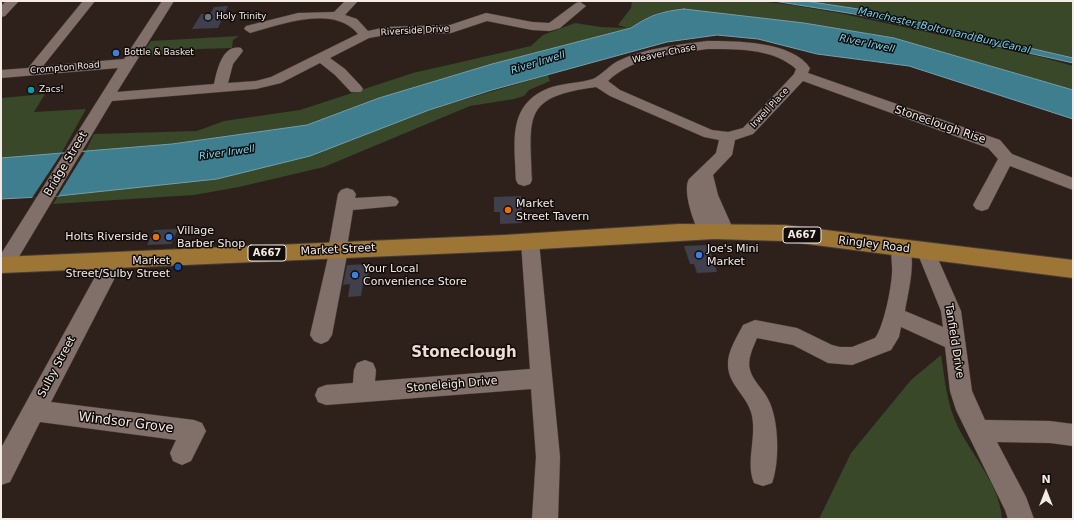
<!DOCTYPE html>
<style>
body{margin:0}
#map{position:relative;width:1074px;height:520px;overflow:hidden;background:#2e211c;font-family:"DejaVu Sans",sans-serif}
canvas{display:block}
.frame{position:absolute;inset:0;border:2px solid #f4ebe7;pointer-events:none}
.north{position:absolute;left:1026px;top:472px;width:40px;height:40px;-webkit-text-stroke:3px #120c0a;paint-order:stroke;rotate:0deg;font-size:11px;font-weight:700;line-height:16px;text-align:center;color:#f4ebe7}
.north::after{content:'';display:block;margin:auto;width:14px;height:18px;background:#f4ebe7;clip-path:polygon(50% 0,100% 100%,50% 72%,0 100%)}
</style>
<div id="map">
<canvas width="1074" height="520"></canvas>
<div class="frame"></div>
<div class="north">N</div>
</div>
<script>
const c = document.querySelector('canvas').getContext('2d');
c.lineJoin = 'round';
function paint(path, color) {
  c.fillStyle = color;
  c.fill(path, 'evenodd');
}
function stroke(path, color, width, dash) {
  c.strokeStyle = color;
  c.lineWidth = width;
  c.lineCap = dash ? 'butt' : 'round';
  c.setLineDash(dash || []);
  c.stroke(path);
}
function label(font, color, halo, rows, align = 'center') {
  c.font = font + ' "DejaVu Sans",sans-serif';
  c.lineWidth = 3;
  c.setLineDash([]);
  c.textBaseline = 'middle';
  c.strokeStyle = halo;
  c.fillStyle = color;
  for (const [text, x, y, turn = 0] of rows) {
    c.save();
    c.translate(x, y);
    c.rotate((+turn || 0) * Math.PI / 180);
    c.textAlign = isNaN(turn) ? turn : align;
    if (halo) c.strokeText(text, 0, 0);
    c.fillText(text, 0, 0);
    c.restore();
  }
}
paint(new Path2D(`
 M632 1H759L792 5 839 13 1041 57 1073 66V90L894 38 804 23 684 9 660 12 646 18 631 28 492 64 379 98 307 125 172 144 85 152 94 134 197 131 224 121 300 110 413 73 531 46 543 35 575 23 601 27 627 28 618 25 631 8Z
 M805 1H1073V58L865 10Z
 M239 36 233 40 232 48 199 49 140 57 151 41Z
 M548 75 550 81 529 90 524 96 514 99 470 106 324 167 239 187 194 195 53 204 58 196 429 110Z
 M45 94 34 112 86 109 61 154 1 158V98Z
 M941 355C945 380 947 405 958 427 973 457 1000 485 1002 519H819L851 453 911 380Z`), '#384829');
const water = new Path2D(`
 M774 1H805L865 10 1073 58V63L854 14Z
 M684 9 804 23 894 38 1073 90V119L909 66 817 54 758 39 717 35 667 42 492 90 429 110 310 156 217 179 58 196 1 199V158L172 144 307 125 379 98 492 64 631 28C652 14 660 12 684 9Z`);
paint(water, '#3e7e8f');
stroke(water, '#759fa9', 1);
paint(new Path2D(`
 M85 152 58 196 32 198 61 154Z`), '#2e211c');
paint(new Path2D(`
 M228 6 218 28 192 29 201 14H210L214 7Z
 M521 196 522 223 500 224V212H494V197Z
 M178 229 171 244 147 245 154 230Z
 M708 245 717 272 697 273 694 264H690L684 246Z
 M370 264 367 284H363L361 296 348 297 350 284 343 285 347 265Z`), '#403f4c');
const minor = new Path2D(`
 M6 1H19L5 16 1 17V6Z
 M83 1H95L43 66 124 59 162 1H174L117 92 214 84C217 71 222 44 241 48L243 51 233 64 228 83 256 81 271 77 358 34C333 4 281 25 250 33L244 29 246 26 298 13 334 12 345 1H358L345 15 357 19 368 31 386 27 450 25 486 13 532 22 549 23 576 3 580 2 586 6 560 28 550 31 532 30 487 21 451 33 386 35 369 38 330 58 345 69 361 86 363 89 361 92H351L335 75 320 63 281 83 256 89 112 101 11 270 1 271V254L118 68 1 78V70L28 68Z
 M707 41C736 41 792 41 810 68L808 73 1000 140 1012 154 1073 178V190L1010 166 988 209 982 211 976 209 973 205 998 159 988 148 803 81 753 134 735 140 732 155 713 175 718 195 734 231 731 236 725 238 719 236 716 231 713 236 707 238 701 236C694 225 682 190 689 179L716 153 719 140 704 137 610 96 596 87C522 97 530 116 532 180L530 184 524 186 518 184 516 180C515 142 506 103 552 87 565 83 580 83 593 79 600 76 610 65 618 61 645 48 677 45 707 41ZM707 49C736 49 773 48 796 69L794 74 743 128 728 132 712 130 620 90 608 81C634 56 673 54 707 49Z
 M347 188 353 190 356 194 355 198 390 196 396 198 399 202 396 206 353 210 347 247 348 250 332 335 328 341 321 344 314 341 310 335 329 253 328 250 338 194 341 190Z
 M530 235 537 237 539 242 560 457 558 519H532L536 457 531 389 326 405 318 402 315 395 318 388 326 385 353 383 354 370 357 363 365 360 373 363 376 370 375 381 530 369 521 242 523 237Z
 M901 241 908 243C917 260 908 292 905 311L943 327 941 311 917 252 919 247 926 245 933 247 935 252 961 311 972 391 985 420 1050 421 1073 424V446L1050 443 997 442 1026 497 1034 519H1008L1005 510 956 410 950 391 945 347 901 327 899 337 891 350 852 365 828 363 793 345 757 338C753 348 747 359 750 370 753 381 763 389 768 399 779 419 780 462 772 483L763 486 754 483C745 461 758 435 751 412 746 395 728 384 728 365 727 352 737 337 743 325L755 320 797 328 832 345 840 347H852L875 338C884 326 891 289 892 274 893 264 889 252 894 243Z
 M114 253 121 255 124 260 51 402 194 420 202 423 206 431 191 461 182 465 173 461 170 453 176 440 40 422 10 482 1 485V448L107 255Z`);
const major = new Path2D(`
 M679 224 784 225 1073 260V278L784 241 714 239 505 251 1 273V257L505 235Z`);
stroke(minor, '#473c38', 1);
stroke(major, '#473c38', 2);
paint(minor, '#81706a');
paint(major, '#9d7635');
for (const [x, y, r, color] of [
 [208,17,4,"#6b7280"],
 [116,53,4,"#3f7fe0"],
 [31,90,4,"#0f9aa8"],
 [508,210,4,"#e8710a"],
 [156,237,4,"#e8710a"],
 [169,237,4,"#3f7fe0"],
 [699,255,4,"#3f7fe0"],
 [178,267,4,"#1a4fb4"],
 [355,275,4,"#3f7fe0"]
]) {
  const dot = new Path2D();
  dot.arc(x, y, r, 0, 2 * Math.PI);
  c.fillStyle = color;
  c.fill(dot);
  stroke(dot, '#120c0a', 1.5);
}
label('9px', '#f4ebe7', '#120c0a', [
 ["Holy Trinity",216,17],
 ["Bottle & Basket",124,53],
 ["Zacs!",39,90]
], 'left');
label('9px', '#f4ebe7', '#120c0a', [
 ["Riverside Drive",415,31,-3],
 ["Weaver Chase",664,54,-12],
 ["Crompton Road",65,68,-5],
 ["Irwell Place",770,108,-47]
]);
label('italic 10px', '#73d7f2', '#120c0a', [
 ["Manchester, Bolton and Bury Canal",944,31,13],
 ["River Irwell",867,44,12],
 ["River Irwell",538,63,-17],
 ["River Irwell",227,153,-8]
]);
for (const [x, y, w] of [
 [802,235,38],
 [267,253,38]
]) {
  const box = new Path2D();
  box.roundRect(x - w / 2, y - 8, w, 16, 3);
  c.fillStyle = '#120c0a';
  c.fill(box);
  stroke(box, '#f4ebe7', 1);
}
label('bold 10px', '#f4ebe7', null, [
 ["A667",802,235],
 ["A667",267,253]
]);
label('11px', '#f4ebe7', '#120c0a', [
 ["Stoneclough Rise",940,125,19],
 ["Bridge Street",66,164,-59],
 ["Ringley Road",874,245,7],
 ["Market Street",338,250,-3],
 ["Tanfield Drive",954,341,81],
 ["Sulby Street",57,367,-62],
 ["Stoneleigh Drive",452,385,-5]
]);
label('11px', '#f4ebe7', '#120c0a', [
 ["Market",516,204],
 ["Street Tavern",516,217],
 ["Village",177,231],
 ["Barber Shop",177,244],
 ["Holts Riverside",148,237,"right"],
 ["Joe's Mini",707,249],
 ["Market",707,262],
 ["Market",170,261,"right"],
 ["Street/Sulby Street",170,274,"right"],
 ["Your Local",363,269],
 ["Convenience Store",363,282]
], 'left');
label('13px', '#f4ebe7', '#120c0a', [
 ["Windsor Grove",126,423,7]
]);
label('bold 15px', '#eedcd5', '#120c0a', [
 ["Stoneclough",464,353]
]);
</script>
